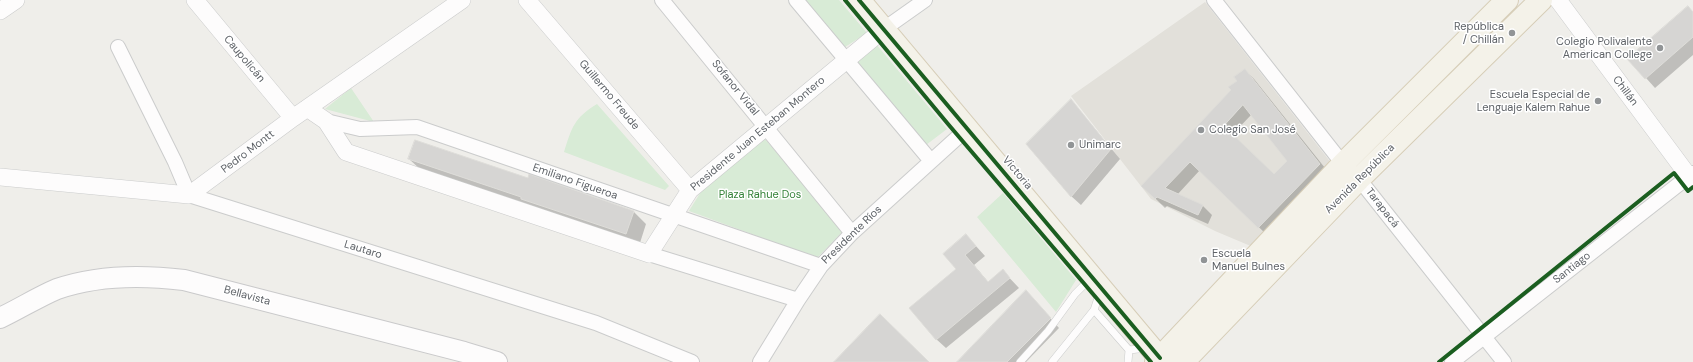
<!DOCTYPE html>
<meta charset="utf-8">
<style>
body{margin:0}
canvas{display:block;background:#efeeea}
</style>
<canvas width="1693" height="362"></canvas>
<script>
const c = document.querySelector('canvas').getContext('2d');
c.lineJoin = 'round';
function paint(path, color) {
  c.fillStyle = color;
  c.fill(path, 'evenodd');
}
function stroke(path, color, width, dash) {
  c.strokeStyle = color;
  c.lineWidth = width;
  c.lineCap = dash ? 'butt' : 'round';
  c.setLineDash(dash || []);
  c.stroke(path);
}
function label(font, color, halo, rows, align = 'center') {
  c.font = font + ' "DM Sans",sans-serif';
  c.lineWidth = 3;
  c.setLineDash([]);
  c.textBaseline = 'middle';
  c.strokeStyle = halo;
  c.fillStyle = color;
  for (const [text, x, y, turn = 0] of rows) {
    c.save();
    c.translate(x, y);
    c.rotate((+turn || 0) * Math.PI / 180);
    c.textAlign = isNaN(turn) ? turn : align;
    if (halo) c.strokeText(text, 0, 0);
    c.fillText(text, 0, 0);
    c.restore();
  }
}
paint(new Path2D(`
 M1205 2 1332 164 1253 247 1215 231 1151 199 1071 96Z`), '#e2e0da');
paint(new Path2D(`
 M805 0H839L867 33 845 47Z
 M876 44 947 129 926 145 857 63Z
 M351 88 374 122 325 109Z
 M597 104 669 186 665 190 564 152C572 127 574 118 597 104Z
 M764 138 844 230 817 258 689 211 702 190Z
 M1003 193 1076 280 1056 312 977 217Z`), '#d8ebd6');
paint(new Path2D(`
 M1693 12V55L1655 88 1629 59Z
 M1245 70 1254 79 1329 173 1268 236 1200 170 1177 195 1202 205 1212 215 1208 224 1167 206 1165 208 1152 195 1232 90ZM1251 115 1288 161 1274 176 1232 135Z
 M1071 100 1120 159 1081 205 1071 196Z
 M409 159 528 179 634 212 646 224 639 246 422 171Z
 M966 235 985 256 974 265 989 283 1003 271 1019 288 946 348 936 339Z
 M1035 301 1059 328 1026 362H958Z`), '#0003');
const building = new Path2D(`
 M1688 6 1693 12V37L1645 79 1627 59Z
 M1245 69 1320 164 1258 228 1190 162 1165 188 1203 205 1198 215 1157 197 1155 199 1141 186 1231 90 1228 87 1237 81 1234 77ZM1243 105 1287 161 1274 174 1224 126Z
 M1071 99 1111 149 1071 197 1026 144Z
 M415 140 528 178 529 174 634 211 626 234 521 199V197L408 159Z
 M966 234 976 246 965 255 988 282 1003 269 1010 278 936 340 909 308 956 269 943 254Z
 M1026 290 1051 318 1007 362H957Z
 M880 314 929 362H834Z`);
paint(building, '#d6d5d3');
stroke(building, '#deddd9', 1);
const service = new Path2D(`
 M1100 292 1094 310 1129 350 1147 348
 M1020 362 1048 331 1075 294 1091 278
 M1052 362 1094 310
 M1128 362 1129 350`);
const minor = new Path2D(`
 M662 0 852 233
 M796 0 931 161
 M1214 0 1343 164 1359 179 1504 362
 M884 29 925 0
 M118 47 175 162 189 195 596 323 692 362
 M326 121 360 129 417 127 821 266
 M649 254 798 300
 M760 362 798 300 821 266 852 233 959 136 968 130
 M1452 362 1693 173`);
const tertiary = new Path2D(`
 M195 0 293 118
 M527 0 690 190
 M1558 0 1693 182
 M0 11 16 0
 M307 108 326 121 346 152 649 254 690 190 884 29
 M0 177 189 195 293 118 462 0`);
const secondary = new Path2D(`
 M0 318C19 309 38 297 57 289 97 275 143 275 184 280L464 352 497 362`);
const primary = new Path2D(`
 M859 0 1163 362
 M1156 362 1343 164 1507 0
 M1183 362 1359 179 1541 0`);
stroke(service, '#cbcccc', 8);
stroke(minor, '#cbcccc', 16);
stroke(tertiary, '#cbcccc', 18);
stroke(secondary, '#cacacb', 22);
stroke(primary, '#d7ceb8', 24);
stroke(service, '#fdfcfc', 7);
stroke(minor, '#fdfcfc', 14);
stroke(tertiary, '#fdfcfc', 17);
stroke(secondary, '#fdfcfc', 20);
stroke(primary, '#f4f2e9', 22);
stroke(new Path2D(`
 M845 0 948 124 1151 362
 M859 0 1160 358
 M1439 362 1674 173 1688 191 1693 187`), '#1b5e20', 4);
for (const [x, y, r, color] of [
 [1512,33,4,"#919496"],
 [1660,48,4,"#919496"],
 [1598,101,4,"#919496"],
 [1201,130,4,"#919496"],
 [1071,145,4,"#919496"],
 [1204,260,4,"#919496"]
]) {
  const dot = new Path2D();
  dot.arc(x, y, r, 0, 2 * Math.PI);
  c.fillStyle = color;
  c.fill(dot);
  stroke(dot, '#fff', 1.5);
}
label('11px', '#5f6368', '#fff', [
 ["República",1504,27],
 ["/ Chillán",1504,40],
 ["Colegio Polivalente",1652,42],
 ["American College",1652,55],
 ["Escuela Especial de",1590,95],
 ["Lenguaje Kalem Rahue",1590,108],
 ["Colegio San José",1209,130,"left"],
 ["Unimarc",1079,145,"left"],
 ["Escuela",1212,254,"left"],
 ["Manuel Bulnes",1212,267,"left"]
], 'right');
label('11px', '#5f6368', '#fff', [
 ["Caupolicán",244,59,50],
 ["Sofanor Vidal",735,88,51],
 ["Chillán",1625,91,53],
 ["Guillermo Freude",609,95,50],
 ["Presidente Juan Esteban Montero",758,134,-40],
 ["Pedro Montt",248,152,-37],
 ["Victoria",1017,173,50],
 ["Avenida República",1360,179,-45],
 ["Emiliano Figueroa",575,182,19],
 ["Tarapacá",1382,208,52],
 ["Presidente Ríos",852,235,-44],
 ["Lautaro",363,250,17],
 ["Santiago",1572,268,-38],
 ["Bellavista",247,296,15]
]);
label('11px', '#348238', '#fff', [
 ["Plaza Rahue Dos",760,195]
]);
</script>
